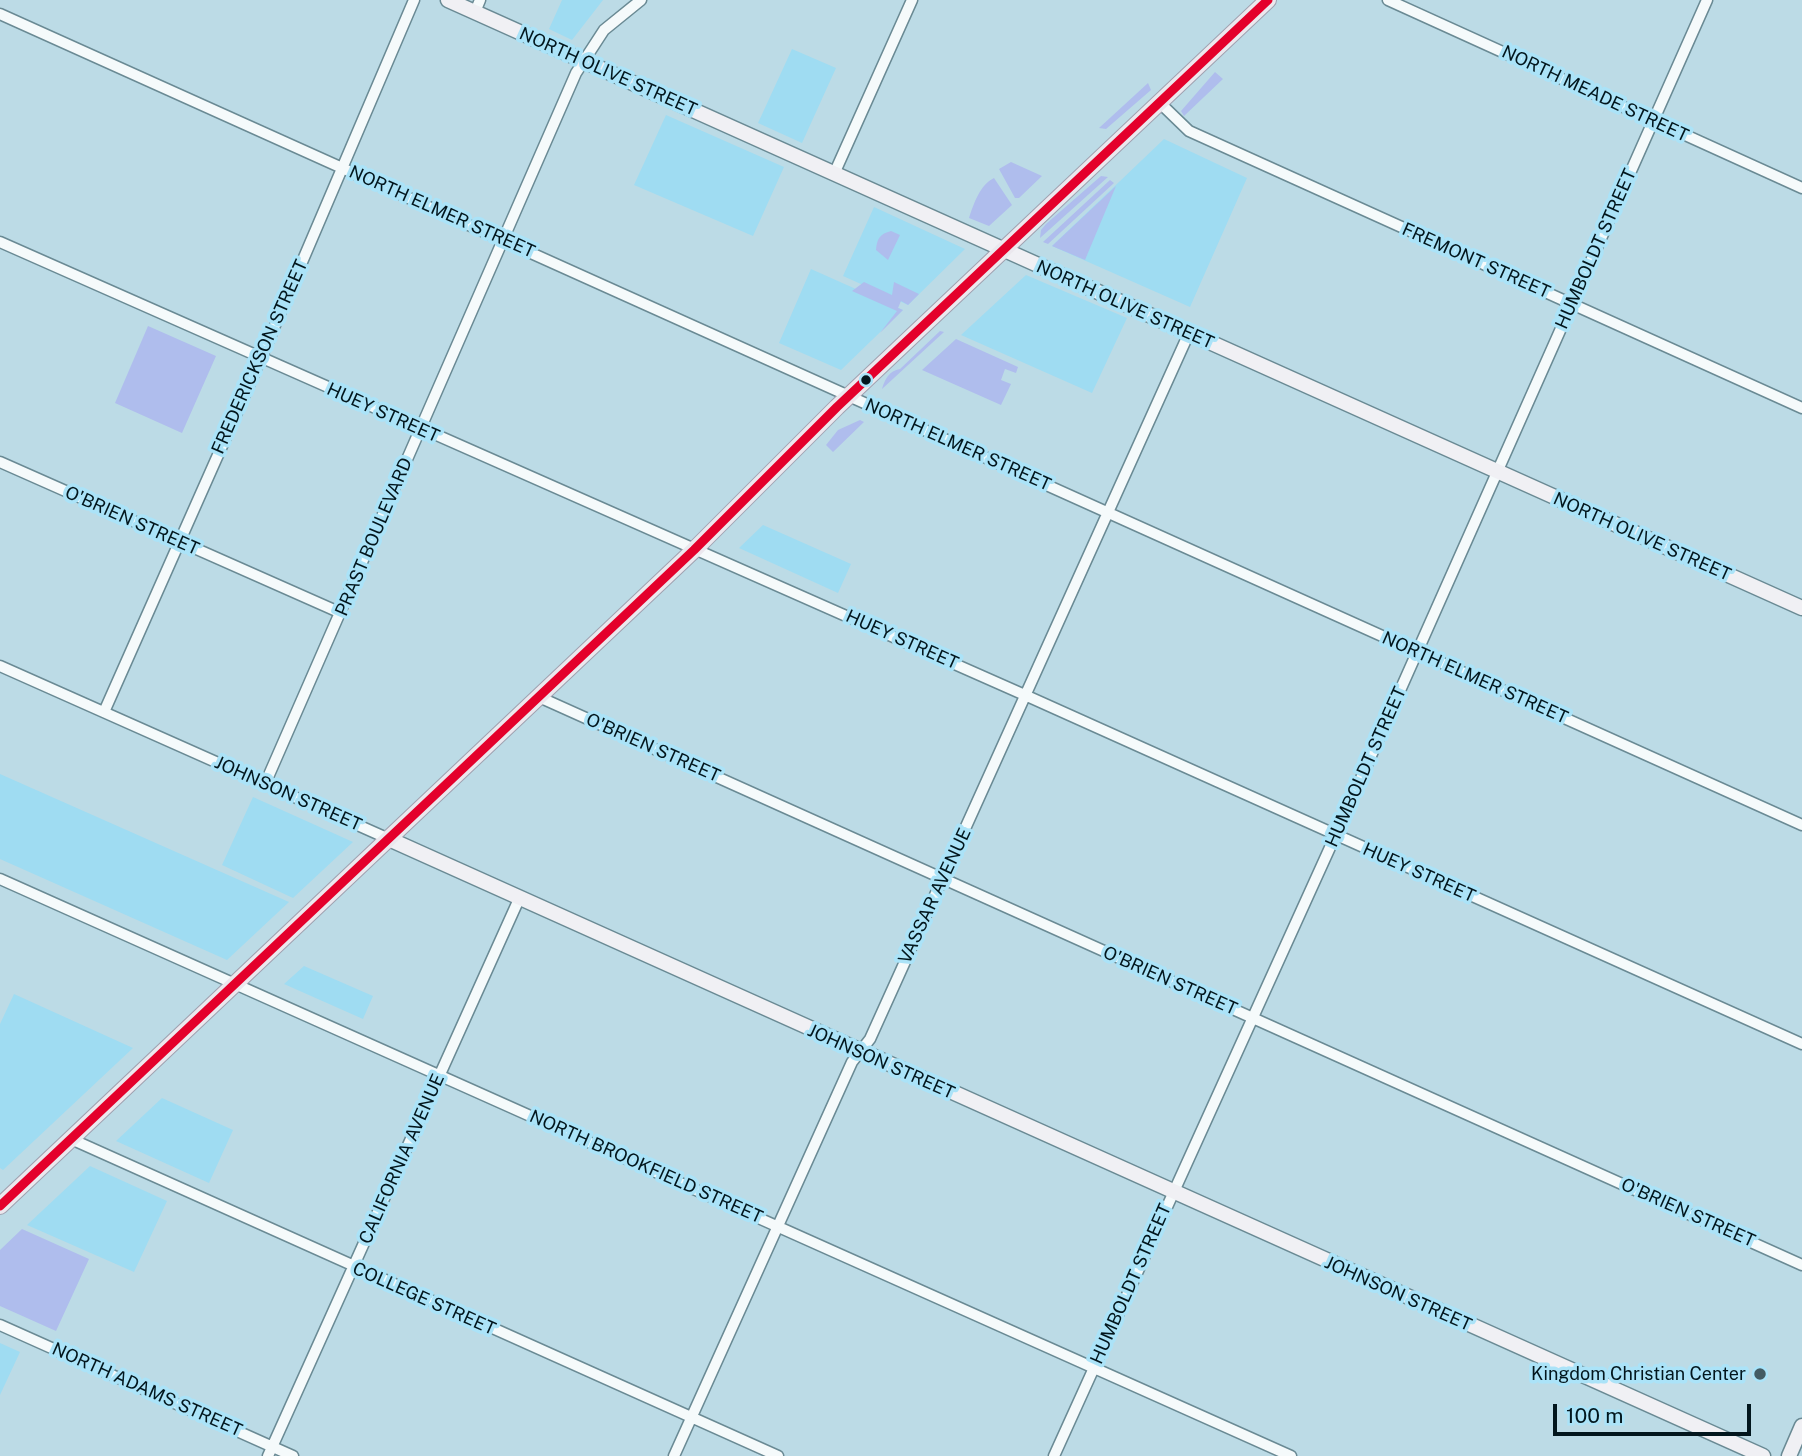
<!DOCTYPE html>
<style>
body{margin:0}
#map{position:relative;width:1802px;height:1456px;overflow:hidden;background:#bcdbe6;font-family:"Public Sans",sans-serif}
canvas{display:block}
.scale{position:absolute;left:1553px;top:1404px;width:198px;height:32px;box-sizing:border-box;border:4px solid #02161d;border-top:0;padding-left:9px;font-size:21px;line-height:24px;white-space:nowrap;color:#02161d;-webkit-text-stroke:5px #abe3f8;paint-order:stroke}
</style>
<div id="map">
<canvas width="1802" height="1456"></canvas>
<div class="scale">100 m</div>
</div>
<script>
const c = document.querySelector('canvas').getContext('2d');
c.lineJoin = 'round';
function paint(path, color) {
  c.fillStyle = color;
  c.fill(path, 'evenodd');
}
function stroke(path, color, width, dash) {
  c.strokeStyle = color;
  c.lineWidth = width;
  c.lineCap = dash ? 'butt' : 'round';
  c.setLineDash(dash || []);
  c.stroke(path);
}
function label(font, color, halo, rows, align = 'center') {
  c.font = font + ' "Public Sans",sans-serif';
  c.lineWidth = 7;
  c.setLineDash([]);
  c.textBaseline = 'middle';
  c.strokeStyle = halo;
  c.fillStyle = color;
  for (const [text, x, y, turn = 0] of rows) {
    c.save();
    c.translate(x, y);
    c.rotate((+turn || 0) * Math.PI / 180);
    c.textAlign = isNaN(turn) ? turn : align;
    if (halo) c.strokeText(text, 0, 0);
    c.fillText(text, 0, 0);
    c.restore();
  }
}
paint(new Path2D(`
 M562 0H603L572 40 549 29Z
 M792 49 836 68 802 143 758 123Z
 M666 115 784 167 753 236 634 185Z
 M1164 139 1247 178 1190 307 1052 246Z
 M874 207 965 249 908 305 843 276Z
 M811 269 903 310 841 370 779 343Z
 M1026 275 1127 318 1092 393 961 335Z
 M763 525 851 564 838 593 739 548Z
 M0 774 289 902 227 960 0 859Z
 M253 797 353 842 293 898 222 865Z
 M304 966 373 996 363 1019 284 984Z
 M14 994 133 1048 3 1170 0 1168V1024Z
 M162 1098 233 1130 209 1183 116 1141Z
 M90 1166 167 1201 134 1272 27 1225Z
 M0 1343 20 1352 0 1395Z`), '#9fdcf2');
paint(new Path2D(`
 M1215 72 1223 79 1184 116 1181 111Z
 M1148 83 1151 90 1106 129 1099 128Z
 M1011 162 1042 176 1019 198H1015L999 169Z
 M1101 176 1108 177 1040 238 1041 230 1046 224Z
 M994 178 1012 205 989 226 969 218C974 203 980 185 994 178Z
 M1110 180 1114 183 1048 244 1043 242Z
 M1116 186 1085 260 1052 246Z
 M891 231 900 235 888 260 876 250C877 238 880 234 891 231Z
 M864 282 892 295 894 282 919 294 908 305 901 301 898 308 903 310 880 333 897 311 852 291Z
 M148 326 216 356 182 433 115 403Z
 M940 331 944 332 882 389C885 379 889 371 900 369Z
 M956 339 1018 367 1016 373 1005 369 1001 380 1011 384 1001 405 922 370Z
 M860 420 864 422 833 452 826 445 838 430Z
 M22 1229 89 1259 56 1331 0 1306V1250Z`), '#afbded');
const street = new Path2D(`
 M1388 0 1802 188
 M475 12 480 0
 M0 14 1802 825
 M1159 102 1189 131 1802 408
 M834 174 912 0
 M0 242 1027 696 1802 1044
 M0 462 341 613
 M0 666 389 839
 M539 697 1802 1265
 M104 712 261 358 414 0
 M265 784 576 73 604 30 641 0
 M0 879 1291 1456
 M71 1139 778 1456
 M0 1325 293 1456
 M268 1456 519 899
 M674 1456 852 1062 870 1039 1189 333
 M1054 1456 1342 821 1707 0`);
const secondary = new Path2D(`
 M448 0 1802 608
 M389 839 1763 1456
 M1789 1456 1802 1426`);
const primary = new Path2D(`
 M0 1206 694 550 837 407 1268 0`);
stroke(street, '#6a8a94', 13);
stroke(secondary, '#6a8a94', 17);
stroke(primary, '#a0a1b0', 18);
stroke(street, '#f5fafb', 10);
stroke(secondary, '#f0f0f4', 14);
stroke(primary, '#ebe8ee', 16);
stroke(new Path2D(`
 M0 1206 694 550 837 407 1268 0`), '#e4002b', 9);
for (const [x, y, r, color] of [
 [866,380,6,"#02161d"],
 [1760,1374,7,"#435b63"]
]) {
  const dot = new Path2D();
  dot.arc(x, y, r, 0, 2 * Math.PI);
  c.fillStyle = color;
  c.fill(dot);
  stroke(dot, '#abe3f8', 2.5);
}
label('18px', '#02161d', '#abe3f8', [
 ["NORTH OLIVE STREET",608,72,24],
 ["NORTH MEADE STREET",1595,94,25],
 ["NORTH ELMER STREET",442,212,24],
 ["HUMBOLDT STREET",1596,249,-66],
 ["FREMONT STREET",1476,261,24],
 ["NORTH OLIVE STREET",1125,305,24],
 ["FREDERICKSON STREET",260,357,-66],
 ["HUEY STREET",383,413,24],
 ["NORTH ELMER STREET",958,445,24],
 ["O'BRIEN STREET",132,521,24],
 ["PRAST BOULEVARD",374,537,-67],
 ["NORTH OLIVE STREET",1642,537,24],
 ["HUEY STREET",902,640,24],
 ["NORTH ELMER STREET",1475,678,24],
 ["O'BRIEN STREET",653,748,24],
 ["HUMBOLDT STREET",1366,767,-66],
 ["JOHNSON STREET",288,794,24],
 ["HUEY STREET",1419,873,24],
 ["VASSAR AVENUE",935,896,-65],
 ["O'BRIEN STREET",1170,981,24],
 ["JOHNSON STREET",881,1062,24],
 ["CALIFORNIA AVENUE",402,1159,-66],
 ["NORTH BROOKFIELD STREET",646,1167,24],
 ["O'BRIEN STREET",1688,1213,24],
 ["HUMBOLDT STREET",1131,1284,-66],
 ["JOHNSON STREET",1398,1294,24],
 ["COLLEGE STREET",424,1299,24],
 ["NORTH ADAMS STREET",147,1390,24]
]);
label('18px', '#02161d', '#abe3f8', [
 ["Kingdom Christian Center",1746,1374]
], 'right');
</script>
